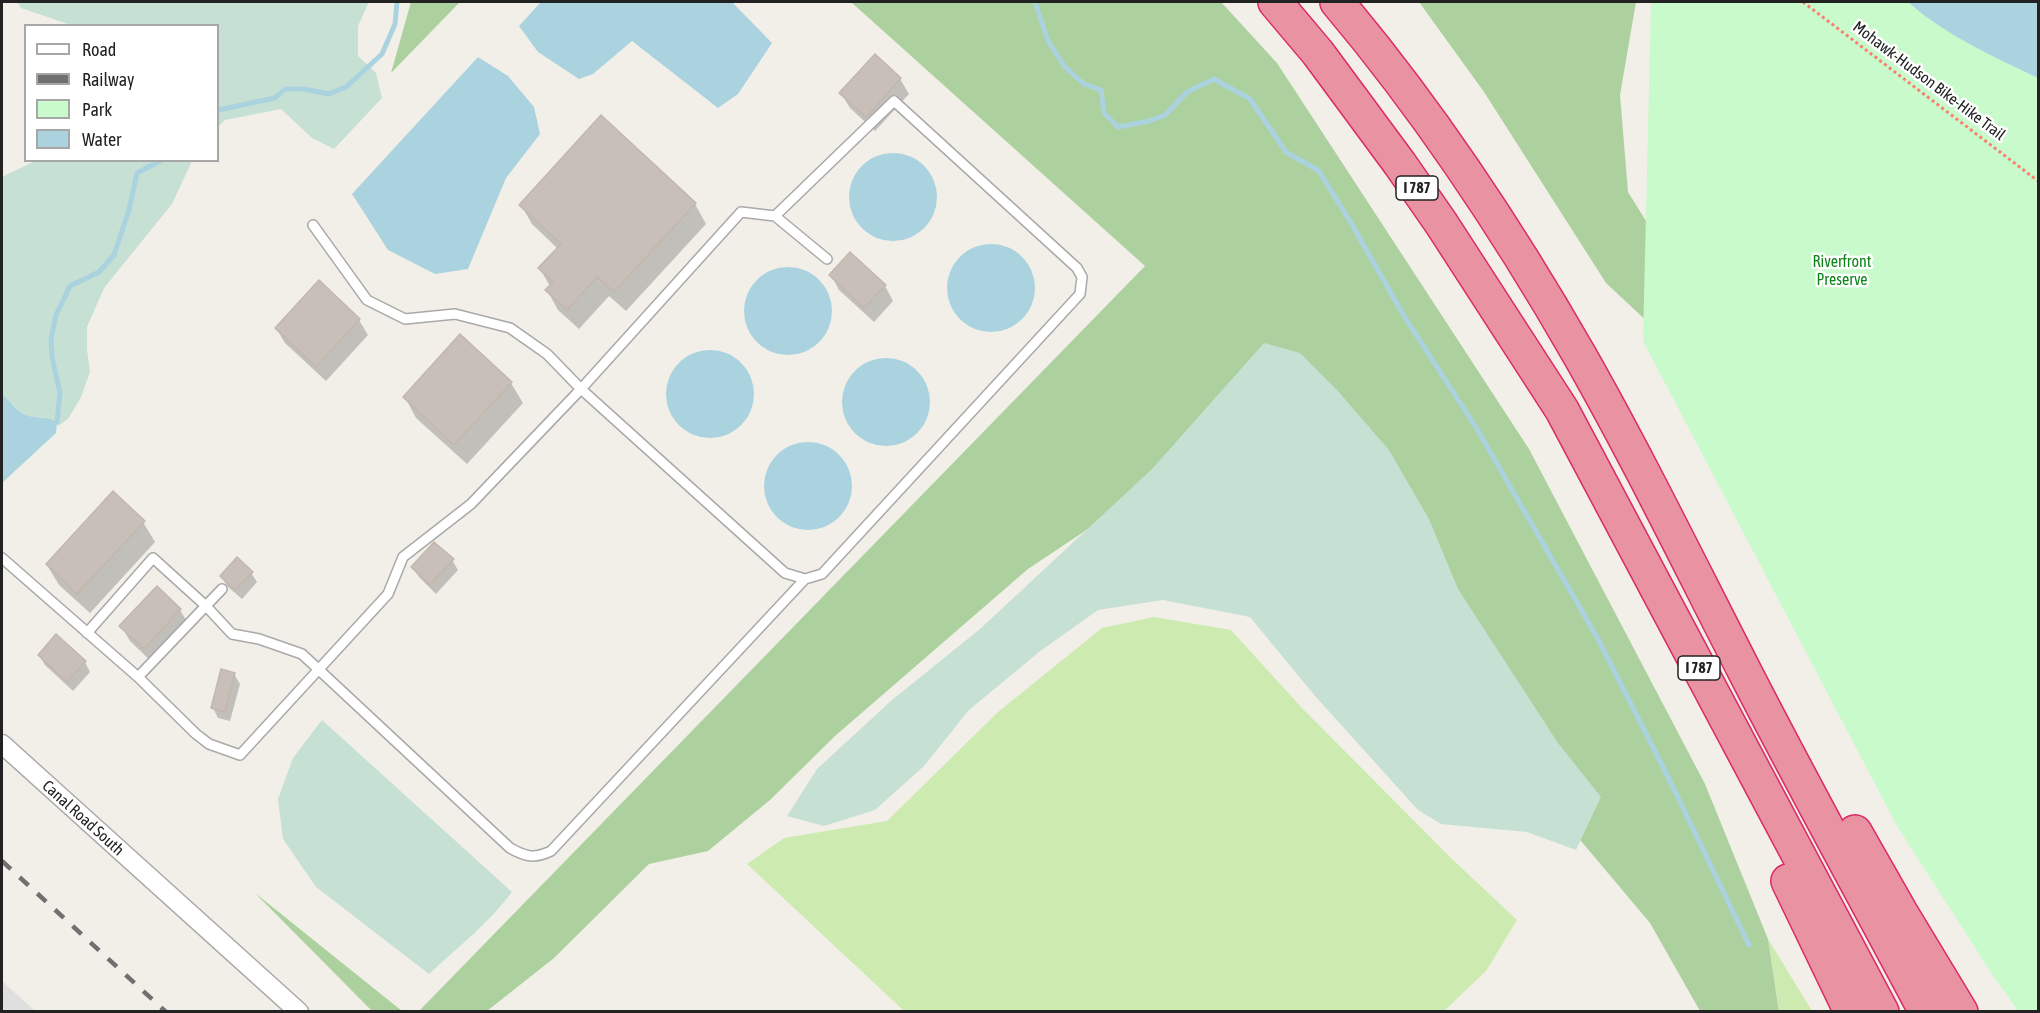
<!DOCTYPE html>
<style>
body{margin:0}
#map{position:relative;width:2040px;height:1013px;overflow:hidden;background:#f2efe9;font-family:"Asap Condensed",sans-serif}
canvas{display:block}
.frame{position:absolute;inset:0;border:3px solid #222;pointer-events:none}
.legend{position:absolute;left:24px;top:24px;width:195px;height:138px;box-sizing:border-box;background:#fff;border:2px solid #a7a7a7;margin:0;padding:8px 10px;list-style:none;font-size:18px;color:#222}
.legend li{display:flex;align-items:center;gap:12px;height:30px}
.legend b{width:30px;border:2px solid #a7a7a7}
</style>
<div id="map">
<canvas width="2040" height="1013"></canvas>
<div class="frame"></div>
<ul class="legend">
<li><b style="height:8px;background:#fff"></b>Road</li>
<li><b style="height:8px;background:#707070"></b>Railway</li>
<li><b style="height:16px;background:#c8facc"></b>Park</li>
<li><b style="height:16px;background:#aad3df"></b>Water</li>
</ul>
</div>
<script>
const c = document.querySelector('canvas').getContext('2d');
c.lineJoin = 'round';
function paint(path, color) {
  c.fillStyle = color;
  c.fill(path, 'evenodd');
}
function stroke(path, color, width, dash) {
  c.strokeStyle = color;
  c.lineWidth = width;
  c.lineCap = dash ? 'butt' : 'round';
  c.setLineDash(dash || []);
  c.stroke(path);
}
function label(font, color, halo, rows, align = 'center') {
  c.font = font + ' "Asap Condensed",sans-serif';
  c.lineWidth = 5;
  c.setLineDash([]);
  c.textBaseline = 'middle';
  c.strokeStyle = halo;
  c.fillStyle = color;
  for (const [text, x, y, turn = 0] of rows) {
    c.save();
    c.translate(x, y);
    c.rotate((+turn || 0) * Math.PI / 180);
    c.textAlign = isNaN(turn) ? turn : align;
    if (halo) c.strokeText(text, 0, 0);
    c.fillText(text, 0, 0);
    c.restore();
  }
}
paint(new Path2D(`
 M2 981 35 1011H2Z`), '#e0dfdf');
paint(new Path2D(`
 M1154 617 1231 630 1302 708 1451 858 1517 920 1486 971 1444 1011H904L747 864 784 838 887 821 998 712 1102 628Z
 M1768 939 1812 1011H1779Z`), '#cdebb0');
paint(new Path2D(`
 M411 2H460L391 73Z
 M851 2H1221L1277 63 1529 449 1705 784 1768 939 1779 1012 1700 1011 1650 923 1560 816 1187 463 1028 569 835 736 770 800 708 851 649 864 554 958 487 1011 418 1012 1145 266Z
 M1419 2H1636L1620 95 1628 192 1669 258 1668 341 1606 283 1484 92Z
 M255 893 402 1011H372Z`), '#add19e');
paint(new Path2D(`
 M17 2H369L358 26V56L376 73 382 98 334 149 312 138 281 109 225 120 218 127V26L71 25 21 8Z
 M35 161H192L172 204 104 288 87 327V349L90 372 81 397 68 419 58 426 57 422C49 416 38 419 29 416 17 412 11 401 2 394V177Z
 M1264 343 1300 353 1337 390 1389 450 1429 519 1458 589 1558 743 1601 797 1576 850 1527 832 1441 824 1418 810 1315 696 1250 617 1163 600 1098 610 1039 652 969 710 924 766 875 810 824 826 787 816 817 769 892 700 980 629 1152 469Z
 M322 720 512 892C489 923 457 948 429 974L316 887 283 839 278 799 293 758Z`), '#c6e0d4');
paint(new Path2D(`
 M1651 2H1908C1945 35 1994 57 2038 78V1011H2018L1990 971 1897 826 1643 341Z`), '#c8facc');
paint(new Path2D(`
 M541 2H732L772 43 738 94 718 108 632 41 593 74 579 79 538 52 519 26Z
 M1908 2H2038V78C1994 57 1945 35 1908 2Z
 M478 57 508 76 534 107 540 134 506 178 468 269 435 274 388 250 352 194Z
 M849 197a44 44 0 1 1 88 0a44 44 0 1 1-88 0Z
 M947 288a44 44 0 1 1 88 0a44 44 0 1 1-88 0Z
 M744 311a44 44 0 1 1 88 0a44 44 0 1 1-88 0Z
 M666 394a44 44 0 1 1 88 0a44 44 0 1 1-88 0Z
 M842 402a44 44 0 1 1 88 0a44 44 0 1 1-88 0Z
 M2 394C11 401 17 413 29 416 38 419 49 416 57 422L56 433 2 483Z
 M764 486a44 44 0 1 1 88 0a44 44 0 1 1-88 0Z`), '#aad3df');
paint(new Path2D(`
 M875 56 900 79 909 94 875 131 850 108 841 93Z
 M695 204 706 224 626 311 609 296 579 329 558 310 547 290 550 286 540 269 558 249 532 224 521 205Z
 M831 275 885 286 893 301 874 322 839 290Z
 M319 282 359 320 368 335 326 381 285 343 276 328Z
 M461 337 511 383 523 403 467 464 416 418 405 397Z
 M143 522 155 542 90 613 59 585 47 565Z
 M452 560 458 570 436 594 419 577 413 568Z
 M251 573 257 582 242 599 227 586 221 576Z
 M180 610 189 625 153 663 130 641 121 626Z
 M39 655 85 662 90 672 73 691 45 665Z
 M234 674 240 684 230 721 218 718 213 708Z`), '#0003');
stroke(new Path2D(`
 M1035 2 1048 41 1065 67 1084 84 1101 90 1104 113 1118 127 1149 121 1165 115 1187 92 1214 79 1250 99 1286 152 1319 171 1351 223 1404 316 1477 429 1598 639 1668 777 1749 945
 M218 110 275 98 285 89H304L329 94 346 87 382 54 395 24 397 2
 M57 422 60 393 52 357 51 339 56 315 70 286 99 272 114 255 129 210 137 173 162 160`), '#aad3df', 5);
const building = new Path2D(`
 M875 54 901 78 866 117 839 93Z
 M601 115 696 203 614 292 597 277 567 310 545 290 553 282 538 268 561 244 519 205Z
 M850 252 886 285 864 308 829 275Z
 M319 280 360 319 316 367 275 328Z
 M460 334 512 382 454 445 403 397Z
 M113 491 145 521 77 594 46 564Z
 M434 542 454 559 430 585 411 567Z
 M237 557 253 572 235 590 220 576Z
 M157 586 181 609 144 649 119 626Z
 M56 634 86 661 67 682 38 655Z
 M221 669 235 673 225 712 211 708Z`);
paint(building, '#c7bfb8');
stroke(building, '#c4b6ab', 1.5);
const lane = new Path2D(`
 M775 216 827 259
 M2 558 138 677 196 734 209 744 240 755 388 594 403 557 471 504 581 389 741 212 775 216 894 101 1077 268 1082 277 1080 294 822 574 805 579 785 573 581 389 547 354 510 328 455 314 405 319 367 300 313 225
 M87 633 153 558 206 606 232 634 259 639 302 654 510 848C526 857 534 859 551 851L805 579
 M138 677 222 589`);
const street = new Path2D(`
 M2 744 299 1012`);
const highway = new Path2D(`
 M1275 2 1318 53 1400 164 1441 223 1562 410 1882 1012
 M1337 2C1429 111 1509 232 1580 356 1639 460 1691 567 1746 674 1804 787 1866 899 1926 1012
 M1855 832 1900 911 1961 1012
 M1788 881 1851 1012`);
stroke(lane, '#a9a9a9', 12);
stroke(street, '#a9a9a9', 21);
stroke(highway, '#dc2a67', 36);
stroke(new Path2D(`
 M1803 2 2038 181`), '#fa8072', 3, [3, 3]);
stroke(lane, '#fff', 9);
stroke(street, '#fff', 18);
stroke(highway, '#e892a2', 33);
stroke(new Path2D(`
 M2 861 166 1012`), '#707070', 4.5, [12, 12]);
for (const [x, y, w] of [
 [1417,188,42],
 [1699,668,42]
]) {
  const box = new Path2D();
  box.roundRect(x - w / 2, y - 12, w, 24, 4.5);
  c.fillStyle = '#fff';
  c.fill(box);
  stroke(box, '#222', 1.5);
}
label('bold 15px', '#222', null, [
 ["I 787",1417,188],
 ["I 787",1699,668]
]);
label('16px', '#222', '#fff', [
 ["Mohawk-Hudson Bike-Hike Trail",1929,81,37],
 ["Canal Road South",83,818,42]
]);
label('16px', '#0c8416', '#fff', [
 ["Riverfront",1842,262],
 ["Preserve",1842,280]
]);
</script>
